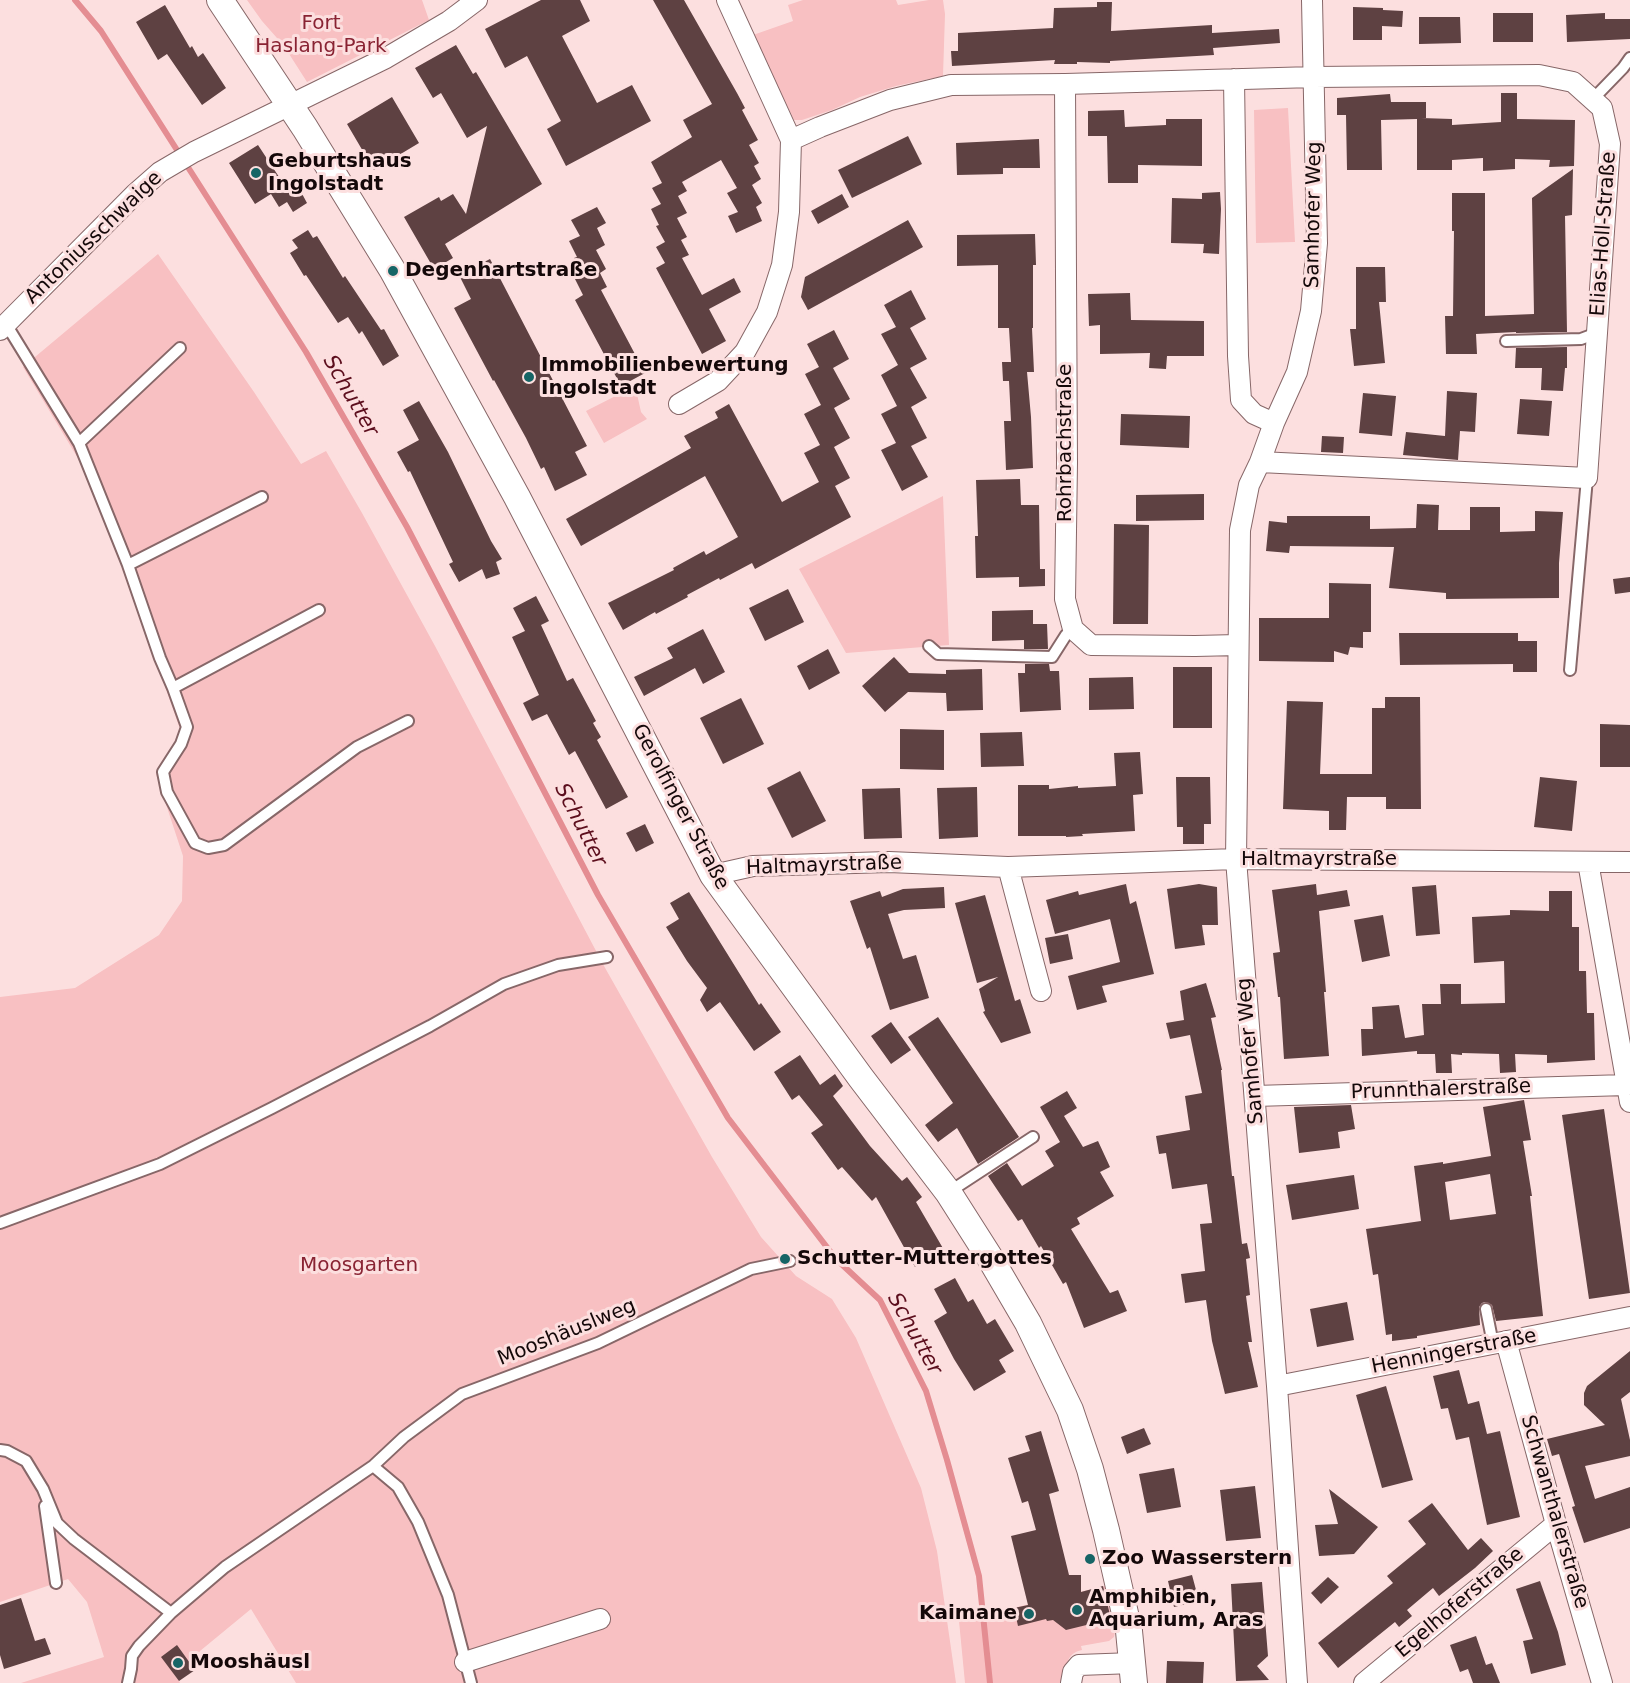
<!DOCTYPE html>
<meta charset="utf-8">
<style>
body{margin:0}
canvas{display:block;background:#fcdfdf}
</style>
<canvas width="1630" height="1683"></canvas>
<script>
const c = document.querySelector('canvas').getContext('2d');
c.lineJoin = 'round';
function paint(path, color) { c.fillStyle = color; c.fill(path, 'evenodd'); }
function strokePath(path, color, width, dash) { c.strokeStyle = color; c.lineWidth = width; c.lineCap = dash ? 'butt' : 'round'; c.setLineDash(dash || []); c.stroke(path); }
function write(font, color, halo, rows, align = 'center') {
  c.font = font + ' "DejaVu Sans",sans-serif'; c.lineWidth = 6; c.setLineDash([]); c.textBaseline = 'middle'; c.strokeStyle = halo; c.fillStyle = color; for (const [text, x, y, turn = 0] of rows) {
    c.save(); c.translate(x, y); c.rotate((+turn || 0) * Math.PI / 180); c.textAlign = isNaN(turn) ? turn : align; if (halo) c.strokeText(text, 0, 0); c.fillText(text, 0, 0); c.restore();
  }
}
paint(new Path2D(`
 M247 0H422L429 20 307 82 284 46 262 21Z
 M803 0H896L898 5 929 0H943L945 14 943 76 896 86 860 97 832 110 802 120H794L753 35 793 21 788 5Z
 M1288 108 1295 242 1256 243 1254 110Z
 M158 254 254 392 301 464 326 451 362 513 435 646 604 966 712 1157 761 1237 796 1276 832 1299 856 1338 921 1488 937 1551 956 1683H296L251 1609 200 1651 179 1681 180 1683H21L104 1657 87 1602 68 1579 0 1602V997L75 988 159 935 182 901 183 856 156 774 172 749 180 729 123 567 79 460 23 367Z
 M647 380 637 394 641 412 647 419 604 443 586 411Z
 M943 496 949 645 846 653 799 569Z
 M1105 1586 1115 1632 1114 1637 1109 1641 1081 1646 1082 1650C1065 1653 1066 1669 1063 1683H965L959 1621Z`), '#f8c0c2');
strokePath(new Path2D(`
 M75 0 101 31 306 352 407 527 598 895 728 1118 836 1259 880 1300 926 1391 947 1460 979 1576 990 1683`), '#e48d92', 6);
paint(new Path2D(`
 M541 0H580L590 21 562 36 597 103 632 85 651 121 566 166 547 129 561 121 527 56 505 68 485 29Z
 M653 0H684L737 93 745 108 742 110 758 140 749 145 759 163 754 166 761 179 752 185 762 203 756 207 762 221 736 233 728 216 738 212 727 193 737 188 721 160 682 182 687 191 678 196 687 213 677 218 687 237 681 240 689 255 682 258 702 295 734 278 741 292 709 309 726 341 702 354 656 268 665 263 656 247 665 242 656 226 659 225 651 209 661 204 652 188 662 183 651 162 692 137 683 120 712 104Z
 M1097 2H1112L1111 31 1212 25V33L1279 29 1280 43 1213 48 1214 55 1110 61V63L1077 62V64H1054L1055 60 952 66 951 51H958V33L1053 28 1054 8 1097 7Z
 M165 5 190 48 192 46 198 57 203 53 226 88 202 105 167 54 158 60 136 22Z
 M1353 7 1383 8V10L1403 11 1402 27 1382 26V40H1353Z
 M1493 13H1533V42H1493Z
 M1605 13V19H1630V39L1567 42 1566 15Z
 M1419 17H1460L1461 43 1419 44Z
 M456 45 473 74 476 72 542 184 445 244 453 258 434 269 404 217 439 197 441 201 453 194 466 214 487 126 467 138 441 93 433 98 415 68Z
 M1501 93H1517V119L1575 120 1574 166 1549 167 1550 160 1515 159V169L1483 171V158L1452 160V170H1417V119L1381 120 1382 170H1347L1346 115H1337V98L1390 94 1391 102H1426V118H1421L1452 119V125L1501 122Z
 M392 97 419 143 374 170 347 124Z
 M1124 110 1125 127 1166 125V119H1202V166L1138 165V183H1108L1107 136H1088V111Z
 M908 136 922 164 852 198 838 170Z
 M1039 139 1040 168H1003V174L957 175 956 143Z
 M258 145 283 183 293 177 307 203 293 212 287 202 279 207 271 194 255 204 229 163Z
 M1573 169 1572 215 1565 216 1567 332 1516 333V332L1476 334 1477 354H1446L1445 316H1453L1454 231H1452V193H1485V316L1534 314 1532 198Z
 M1220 192 1221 209 1219 254 1203 253 1204 244 1171 243 1172 198 1202 199V193Z
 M842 194 849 207 818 224 811 211Z
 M597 207 606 223 597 228 605 245 596 250 606 269 600 273 607 287 601 290 645 373 621 386 575 300 583 295 575 279 583 274 574 258 577 257 569 241 580 236 571 220Z
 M908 220 923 247 808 310 801 297 805 277Z
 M308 230 313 238 317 236 343 278 345 276 381 330 384 329 399 356 383 366 362 331 359 334 348 317 338 323 306 275 304 276 290 253 298 248 292 240Z
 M1035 234 1036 265H1033V328H1032L1034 372H1027L1031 417 1033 468 1006 470 1004 421H1011L1009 381H1003L1002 362H1011L1009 328H998V265L957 266V235Z
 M490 259 587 446 575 452 587 475 555 491 544 467 541 469 526 438 494 380 493 381 454 308 471 299 459 275Z
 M1356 267H1385L1386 302H1379L1385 363 1354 366 1350 329H1356Z
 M911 290 926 319 910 328 927 359 910 368 927 398 911 407 927 438 911 446 928 477 902 491 881 450 896 443 881 414 897 406 881 375 898 365 881 334 896 327 884 305Z
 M1130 293 1131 320 1204 321V356H1167L1166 369 1149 368 1150 353 1100 354V325L1089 326 1088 294Z
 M834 330 849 359 833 368 850 399 834 408 850 438 834 447 850 478 835 486 851 517 755 569 752 563 720 580 719 578 687 595 688 597 656 614 655 612 623 630 608 603 674 570 673 568 704 551 706 555 738 537 705 476 581 546 566 519 691 448 684 436 718 418 715 412 729 404 782 502 819 482 804 453 820 445 804 414 821 405 805 374 819 367 807 344Z
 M1567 347V368H1565L1563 391 1541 390 1542 368H1515L1516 348Z
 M1447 391 1477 393 1475 432 1460 431 1458 460 1403 455 1406 432 1445 436Z
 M1363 393 1396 396 1392 436 1359 433Z
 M1520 399 1552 401 1549 436 1517 434Z
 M419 401 448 452 491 541 502 559 496 562 500 574 486 579 482 569 459 582 449 564 453 562 410 471 408 472 397 452 419 440 403 410Z
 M1121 414 1190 416 1189 448 1120 445Z
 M1322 436 1344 437 1343 453 1321 452Z
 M1020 479 1021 505H1039L1040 569H1045V586L1019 587V577L976 578 975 536H978L976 480Z
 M1204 494V520L1136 521V495Z
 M1417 504 1439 505 1438 530H1470V507H1500V532L1535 531V511L1563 512 1559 563V598L1446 599V593L1389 588 1394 547 1290 546 1289 553 1266 551 1269 521 1287 523V516H1370V529L1416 528Z
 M1114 524 1149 525 1148 624H1113Z
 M1630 577V592L1615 594 1613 579Z
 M1329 583 1371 584V632H1363V648L1350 647 1348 655 1334 651V662L1259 661V618H1329Z
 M788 589 804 622 765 641 749 608Z
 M536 596 549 621 541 625 567 681 573 678 596 721 593 723 601 737 597 740 628 797 606 809 575 751 569 755 547 714 532 721 523 703 539 695 512 637 525 631 513 608Z
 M1033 610V624H1047L1048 649H1024V640L992 641V611Z
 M703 629 725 672 703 684 695 668 644 696 634 677 673 658 667 648Z
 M1399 633H1518V641H1537V672H1513V664L1400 665Z
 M828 649 840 673 809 690 797 666Z
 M894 657 909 673 946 674V670L982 669 983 710 947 711 946 693 908 692 885 712 862 686Z
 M1025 664H1049L1050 671H1059L1061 710 1020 712 1018 673H1025Z
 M1173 667H1212V728H1173Z
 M1133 677 1134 709 1089 710V678Z
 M1385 697H1420L1421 809H1386V797H1347L1346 830H1329V811L1283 809 1287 701 1323 702 1320 774H1372V708H1385Z
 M741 698 764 744 723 764 700 718Z
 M1600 724 1630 725V767H1600Z
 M900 729 944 730V770L900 769Z
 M1022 732 1024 766 981 767 980 733Z
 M1140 752 1143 794 1133 795 1135 831 1082 834 1083 836 1066 837V836H1018V785H1049V789L1078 786V788L1116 786 1114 753Z
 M800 771 826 821 792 838 767 788Z
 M1176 777H1210L1211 824H1204V844H1183V827H1177Z
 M1540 777 1577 781 1572 831 1534 827Z
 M977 787 978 837 939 839 937 788Z
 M900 788 902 838 864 839 862 789Z
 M645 824 654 843 636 852 626 833Z
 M1126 884 1130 904 1136 901 1154 974 1102 986 1107 1002 1077 1010 1068 976 1120 962 1110 919 1055 934 1046 900 1078 891 1079 895Z
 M1199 884 1217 887 1218 925H1202L1205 945 1175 949 1167 889Z
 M1316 884 1317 895 1347 890 1350 906 1319 911 1326 992H1324L1329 1056 1284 1059 1280 997H1278L1273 953 1280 952 1272 890Z
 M1436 885 1440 934 1416 936 1412 887Z
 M944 887 945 908 904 910 888 914 903 959 916 955 929 998 890 1010 870 947 867 949 850 901 880 891 882 897 903 889Z
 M1549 891H1572V927H1579V971H1586L1587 1013H1594L1595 1060 1547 1063V1055L1515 1054 1516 1072 1500 1073 1499 1054 1462 1053V1055L1451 1054 1452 1073H1436L1435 1054H1417V1051L1362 1056 1361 1029H1373L1372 1007 1399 1005 1405 1038 1424 1035 1422 1004H1441L1440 984H1461V1004L1505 1003 1504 961 1474 963 1472 917 1510 915V910L1549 911Z
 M689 892 759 1005 761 1003 781 1032 754 1051 720 1002 707 1012 700 1000 707 988 687 961 666 927 679 919 670 903Z
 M985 895 1015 1001 1020 999 1031 1033 1001 1043 983 1012 985 1011 979 989 998 977 977 983 955 903Z
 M1383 915 1390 956 1362 962 1354 920Z
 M1068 934 1073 959 1050 964 1045 938Z
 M1206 983 1216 1017 1211 1018 1222 1070H1221L1232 1176H1234L1242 1244 1247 1243 1250 1258 1246 1259 1250 1295 1246 1296 1252 1342H1248L1258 1387 1225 1394 1212 1341 1206 1300 1185 1303 1181 1274 1205 1271 1200 1224 1212 1223 1207 1184 1172 1189 1166 1153 1159 1154 1156 1136 1190 1130 1185 1096 1202 1093 1190 1035 1170 1039 1166 1023 1184 1020 1180 991Z
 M938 1017 1019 1137 978 1164 957 1128 938 1142 925 1125 953 1103 908 1037Z
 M891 1022 911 1050 891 1064 871 1036Z
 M800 1055 820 1085 835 1074 843 1086 833 1096 870 1146 902 1181 907 1177 922 1197 916 1202 944 1250 915 1267 876 1197 872 1201 842 1167 838 1170 811 1133 823 1125 799 1095 792 1100 774 1072Z
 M1067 1091 1077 1108 1064 1116 1083 1147 1098 1141 1110 1167 1100 1172 1114 1196 1077 1218 1080 1224 1071 1229 1110 1293 1118 1290 1127 1311 1084 1328 1066 1282 1063 1284 1041 1246 1039 1248 1022 1219 1018 1221 988 1176 1007 1163 1022 1186 1054 1166 1045 1151 1060 1142 1040 1107Z
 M1524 1100 1531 1140 1523 1141 1532 1196H1530L1543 1316 1496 1321 1492 1305 1485 1302 1482 1303 1479 1307 1480 1325 1417 1336V1338L1392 1341V1334L1386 1335 1378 1274 1373 1275 1366 1229 1421 1221 1414 1166 1443 1162V1164L1491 1156 1483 1107ZM1490 1174 1496 1214 1450 1220 1445 1182Z
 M1351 1105 1355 1129 1338 1132 1340 1148 1299 1153 1294 1107Z
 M1604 1109 1630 1293 1589 1299 1562 1115Z
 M1354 1175 1359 1209 1292 1220 1286 1185Z
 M955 1278 968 1302 973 1299 987 1324 995 1319 1014 1351 999 1360 1006 1372 974 1391 954 1359 934 1321 947 1313 934 1289Z
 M1347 1302 1354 1340 1317 1347 1310 1309Z
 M1630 1351V1392L1621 1399 1630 1440V1456L1585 1466 1595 1499 1630 1487V1528L1584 1543 1572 1507 1575 1506 1559 1454 1552 1456 1547 1439 1605 1425 1584 1405V1393L1587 1386Z
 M1459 1370 1468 1404 1479 1401 1487 1434 1500 1431 1520 1517 1487 1525 1469 1437 1456 1440 1448 1408 1441 1409 1433 1376Z
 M1386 1386 1413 1480 1382 1488 1356 1395Z
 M1144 1428 1151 1444 1127 1454 1121 1437Z
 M1041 1431 1059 1491 1049 1494 1069 1575H1081V1592L1103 1586 1111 1619 1066 1630 1053 1620 1047 1621 1046 1619 1018 1626 1014 1608 1028 1605 1011 1536 1036 1530 1028 1501 1022 1503 1008 1458 1030 1451 1025 1436Z
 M1174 1468 1181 1507 1147 1513 1139 1474Z
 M1255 1486 1261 1538 1226 1541 1220 1490Z
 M1329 1489 1378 1527 1354 1554 1319 1556 1315 1525 1338 1524Z
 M1432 1503 1468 1550 1481 1538 1493 1551 1475 1568 1439 1596 1433 1588 1407 1610 1412 1616 1399 1627 1395 1622 1338 1668 1318 1643 1393 1583 1387 1576 1426 1544 1408 1521Z
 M1192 1575 1199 1601 1174 1607 1168 1581Z
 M1328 1577 1339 1587 1321 1604 1311 1593Z
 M1540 1581 1558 1632 1566 1665 1531 1674 1523 1641 1533 1639 1516 1589Z
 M1262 1582 1268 1656 1257 1666 1269 1680 1236 1681 1231 1584Z
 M21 1598 35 1641 45 1638 51 1654 4 1669 0 1655V1605Z
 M1476 1636 1486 1665 1492 1663 1500 1683H1473L1468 1669 1460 1672 1450 1645Z
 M177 1645 195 1670 179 1681 161 1657Z
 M1167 1661 1204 1662 1203 1683H1166Z`), '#5e4142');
const service = new Path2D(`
 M1592 100 1623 68 1630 58
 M6 324 79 443 128 565 160 658 173 688 187 727 181 744 163 772 167 792 195 843 208 848 224 845 357 747 408 721
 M1506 341 1581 339 1597 333
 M79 443 180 348
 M128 565 262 497
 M929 646 938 654 1052 657 1066 635 1073 629
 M1570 670 1587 478
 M173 688 319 610
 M949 1192 1033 1137
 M0 1223 160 1164 272 1108 430 1026 504 984 558 965 607 957
 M1486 1309 1493 1344
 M0 1450 7 1451 26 1461 43 1489 57 1523 74 1539 171 1613 139 1646 132 1656 131 1669 128 1683
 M373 1466 398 1487 418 1522 448 1595 471 1683
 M45 1506 56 1583
 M171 1613 225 1567 373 1466 404 1437 462 1394 598 1343 751 1269 790 1261`);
const minor = new Path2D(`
 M1234 79 1238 356 1241 400 1254 414 1274 423
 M1065 84 1067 463 1065 599 1073 629 1091 645 1195 646 1238 645
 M791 140 820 127 890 100 951 85 1065 84 1314 77 1539 75 1573 82 1602 108 1610 144 1587 478 1260 462
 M0 330 135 194 160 172 194 152 386 58 449 21 477 0
 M679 404 718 381 745 352 767 312 782 265 789 212 791 140 727 0
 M1588 862 1630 1102
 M1008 867 1041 991
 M713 875 753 866 889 862 1008 867 1236 859 1630 862
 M1255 1096 1626 1085
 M1506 1341 1556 1524 1602 1683
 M1277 1386 1630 1317
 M465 1662 600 1619
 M1071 1683 1073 1672 1079 1665 1133 1663
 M1297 1683 1277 1386 1236 859 1240 530 1249 485 1260 462 1274 423 1297 372 1311 311 1317 243 1312 0
 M1364 1683 1556 1524`);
const tertiary = new Path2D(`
 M220 0 305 128 393 271 517 497 713 875 861 1078 948 1192 990 1258 1028 1323 1070 1410 1090 1469 1106 1530 1129 1631 1134 1683`);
strokePath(service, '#876768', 14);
strokePath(minor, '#876768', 22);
strokePath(tertiary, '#876768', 28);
strokePath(service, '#fff', 10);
strokePath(minor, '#fff', 20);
strokePath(tertiary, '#fff', 26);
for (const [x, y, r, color] of [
 [256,173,6,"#166566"],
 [393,271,6,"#166566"],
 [529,377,6,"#166566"],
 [785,1259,6,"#166566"],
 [1090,1559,6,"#166566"],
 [1077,1610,6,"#166566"],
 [1029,1614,6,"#166566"],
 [178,1663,6,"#166566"]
]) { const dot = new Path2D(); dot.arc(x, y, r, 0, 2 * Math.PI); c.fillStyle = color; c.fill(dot); strokePath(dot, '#fcdfdf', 2); }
write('20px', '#892333', '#fcdfdf', [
 ["Fort",321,24],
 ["Haslang-Park",321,47],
 ["Moosgarten",359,1266]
]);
write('bold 20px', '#140809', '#fcdfdf', [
 ["Geburtshaus",268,162],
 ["Ingolstadt",268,185],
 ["Degenhartstraße",405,271],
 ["Immobilienbewertung",541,366],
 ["Ingolstadt",541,389],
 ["Schutter-Muttergottes",797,1259],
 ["Zoo Wasserstern",1102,1559],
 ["Amphibien,",1089,1598],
 ["Aquarium, Aras",1089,1621],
 ["Kaimane",1017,1614,"right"],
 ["Mooshäusl",190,1663]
], 'left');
write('20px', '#140809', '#fcdfdf', [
 ["Samhofer Weg",1314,215,-89],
 ["Elias-Holl-Straße",1604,234,-86],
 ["Antoniusschwaige",94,238,-44],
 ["Rohrbachstraße",1066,443,-90],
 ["Gerolfinger Straße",680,807,62],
 ["Haltmayrstraße",1319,860],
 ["Haltmayrstraße",824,866,-2],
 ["Samhofer Weg",1251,1051,-95],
 ["Prunnthalerstraße",1441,1090,-2],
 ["Mooshäuslweg",567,1333,-22],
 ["Henningerstraße",1454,1352,-11],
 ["Schwanthalerstraße",1554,1512,74],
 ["Egelhoferstraße",1460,1603,-40]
]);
write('italic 21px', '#5c0e1d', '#fcdfdf', [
 ["Schutter",350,396,60],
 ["Schutter",580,825,63],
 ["Schutter",914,1334,61]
]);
</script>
